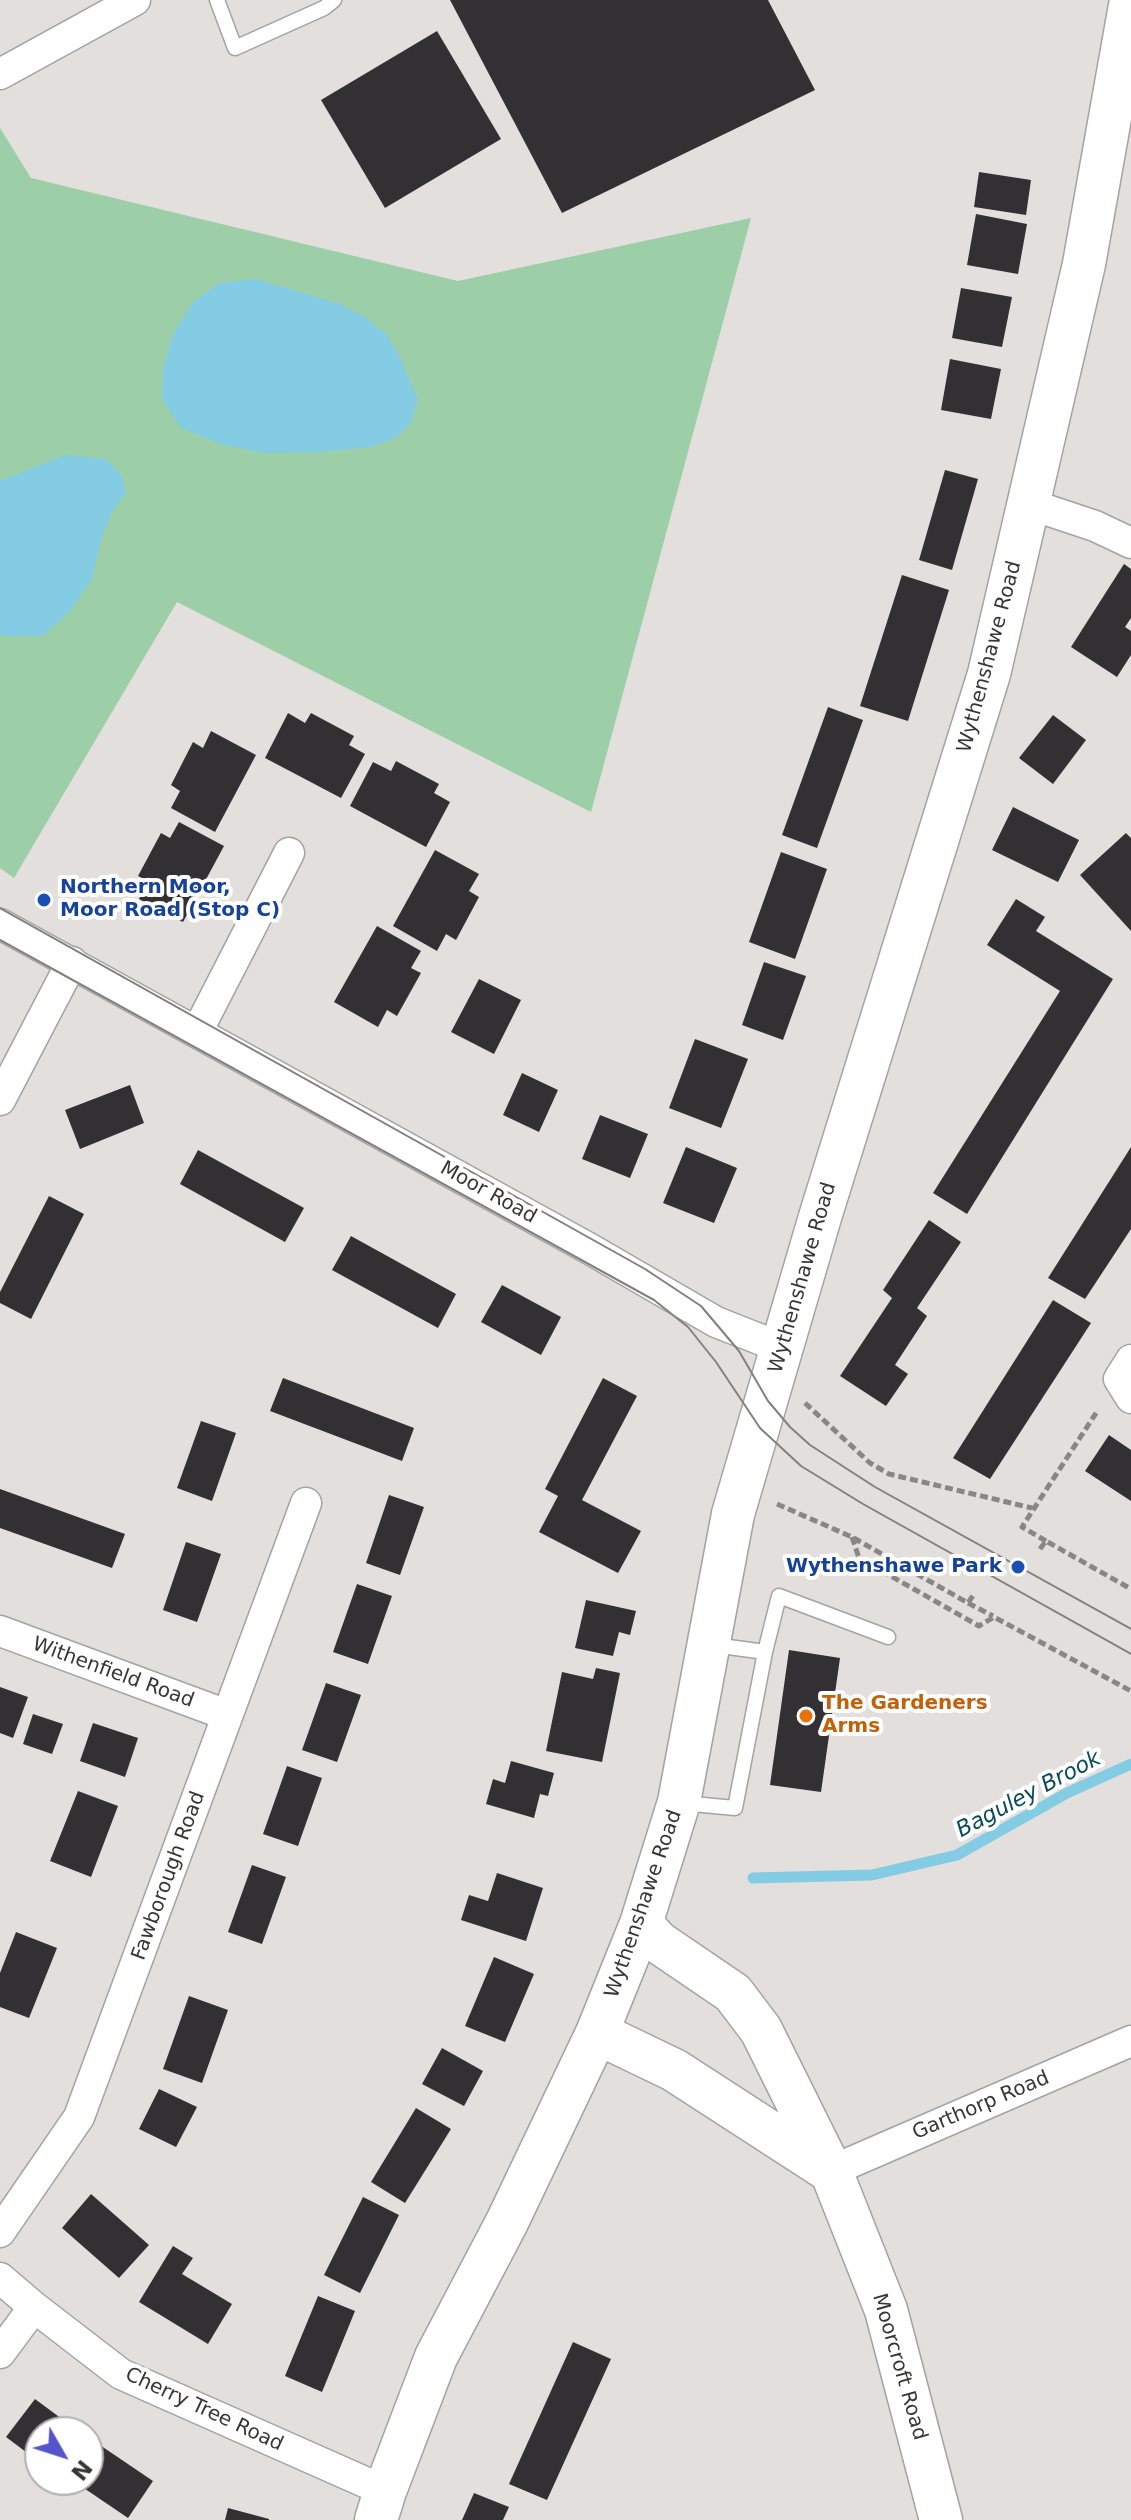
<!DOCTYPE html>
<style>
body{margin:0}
#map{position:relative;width:1131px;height:2520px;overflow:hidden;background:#e3dfdc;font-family:"DejaVu Sans",sans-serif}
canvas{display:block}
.north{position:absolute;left:24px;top:2416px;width:80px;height:80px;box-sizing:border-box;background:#fff;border:2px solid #afafae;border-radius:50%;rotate:129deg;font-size:22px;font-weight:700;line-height:32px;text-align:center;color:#373635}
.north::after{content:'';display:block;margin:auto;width:28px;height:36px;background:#5455cc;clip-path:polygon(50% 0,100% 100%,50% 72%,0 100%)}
</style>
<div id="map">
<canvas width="1131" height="2520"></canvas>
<div class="north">N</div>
</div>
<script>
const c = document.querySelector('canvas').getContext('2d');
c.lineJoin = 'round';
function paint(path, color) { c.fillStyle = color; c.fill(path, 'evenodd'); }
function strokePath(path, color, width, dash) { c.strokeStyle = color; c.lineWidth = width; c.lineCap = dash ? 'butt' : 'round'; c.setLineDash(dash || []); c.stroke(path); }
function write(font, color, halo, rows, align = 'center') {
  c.font = font + ' "DejaVu Sans",sans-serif'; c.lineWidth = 8; c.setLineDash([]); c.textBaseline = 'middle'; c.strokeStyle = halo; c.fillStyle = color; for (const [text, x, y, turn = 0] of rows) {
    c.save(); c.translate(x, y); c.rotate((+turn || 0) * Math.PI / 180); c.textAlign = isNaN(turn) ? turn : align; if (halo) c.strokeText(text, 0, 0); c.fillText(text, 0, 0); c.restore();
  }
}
paint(new Path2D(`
 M0 128 31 178 458 281 751 218 591 812 177 602 14 878 0 868Z`), '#9ccfa7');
paint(new Path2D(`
 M256 279 340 304 365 317 387 335 400 357 418 399 411 423 397 437 371 447 320 452 265 453 223 445 181 428 162 399 163 369 173 334 194 301 220 283Z
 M65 455 107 459 122 476 126 493 116 505 103 532 92 579 69 612 43 636H4L0 633V481Z`), '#83cce3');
strokePath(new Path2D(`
 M753 1878 872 1875 957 1855 1067 1793 1131 1764`), '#83cce3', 11);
paint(new Path2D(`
 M450 0H768L815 90 562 213Z
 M437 31 501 139 385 208 321 100Z
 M979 172 1031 180 1026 215 974 207Z
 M976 214 1027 224 1018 274 967 265Z
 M961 288 1012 297 1002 347 952 338Z
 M950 359 1001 369 991 419 941 410Z
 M945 470 978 479 952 570 919 560Z
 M1124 564 1131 569V618L1125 627 1131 631V655L1117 677 1071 647Z
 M902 575 949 590 908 721 860 706Z
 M828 707 863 720 817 848 782 835Z
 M288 713 305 723 311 713 354 736 349 745 365 754 341 798 265 758Z
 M1053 715 1086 740 1053 784 1019 758Z
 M211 731 256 755 215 832 171 808 180 791 171 785 193 742 203 748Z
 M396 761 439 784 434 793 450 802 426 847 350 806 373 762 391 771Z
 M1013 807 1079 840 1058 882 992 850Z
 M179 822 224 846 183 922 139 899 148 881 138 876 161 833 170 838Z
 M1126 833 1131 838V931L1080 875Z
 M435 850 479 874 469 891 479 897 456 940 446 934 437 951 393 926Z
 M781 852 827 869 795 959 749 942Z
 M1016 899 1045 917 1036 931 1113 979 967 1214 933 1193 1060 991 987 945Z
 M377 926 421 951 411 968 421 973 397 1016 387 1010 378 1027 334 1002Z
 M764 962 806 976 783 1040 742 1025Z
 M479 979 521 1000 494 1054 451 1032Z
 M695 1039 748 1059 721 1128 669 1108Z
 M522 1073 558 1090 539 1132 503 1115Z
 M130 1085 144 1123 80 1149 65 1110Z
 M600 1115 648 1134 630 1178 582 1159Z
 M686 1147 737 1168 714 1223 663 1203Z
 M1131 1147V1229L1085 1299 1048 1278Z
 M198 1150 304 1208 285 1242 180 1184Z
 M49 1196 84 1214 31 1319 0 1303V1292Z
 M929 1220 961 1242 917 1308 927 1316 895 1365 908 1374 886 1406 840 1376 892 1298 883 1290Z
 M351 1236 456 1294 438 1328 332 1270Z
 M502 1285 561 1317 541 1355 481 1322Z
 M1053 1300 1091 1323 990 1479 953 1458Z
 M283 1378 414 1428 402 1461 270 1411Z
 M603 1378 637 1396 582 1500 641 1531 618 1573 539 1532 558 1496 545 1489Z
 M201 1421 236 1433 212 1501 177 1488Z
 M1109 1435 1131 1450V1501L1085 1471Z
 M0 1489 125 1534 112 1568 0 1528Z
 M389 1495 424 1507 400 1575 366 1563Z
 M186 1542 221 1554 197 1622 163 1610Z
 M357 1584 392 1596 368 1664 333 1652Z
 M586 1600 636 1611 630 1635 619 1632 613 1656 575 1648Z
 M789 1650 840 1658 821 1792 770 1785Z
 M596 1668 620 1673 602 1762 546 1751 562 1672 593 1679Z
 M326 1683 361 1695 337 1762 302 1750Z
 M0 1687 28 1697 13 1738 0 1733Z
 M33 1714 63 1724 52 1754 23 1744Z
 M93 1723 138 1738 125 1777 80 1761Z
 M511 1761 554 1773 548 1796 540 1794 534 1818 486 1804 493 1779 505 1783Z
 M287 1766 322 1778 298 1846 263 1834Z
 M78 1791 118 1806 91 1877 50 1861Z
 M252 1865 286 1877 262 1944 228 1932Z
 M497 1873 543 1888 526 1941 461 1920 469 1895 488 1901Z
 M16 1932 57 1948 29 2018 0 2007V1973Z
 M494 1957 534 1974 505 2042 465 2026Z
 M189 1996 228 2010 202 2083 163 2069Z
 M442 2048 483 2071 464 2106 422 2084Z
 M159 2089 197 2107 176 2147 139 2129Z
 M416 2108 451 2129 405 2203 371 2182Z
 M91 2194 149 2245 119 2278 62 2228Z
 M363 2197 399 2215 360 2293 324 2275Z
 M173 2246 193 2258 182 2274 232 2304 208 2344 139 2302Z
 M318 2296 355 2311 322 2392 285 2376Z
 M573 2342 611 2359 547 2500 509 2484Z
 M35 2399 66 2422 59 2432H40V2458L38 2461 6 2437Z
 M88 2437 153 2481 128 2518 72 2480H88Z
 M474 2493 509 2507 503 2520H462Z
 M228 2508 269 2519V2520H225Z`), '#333033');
const lane = new Path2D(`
 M217 0 235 48 324 8 334 0
 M714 1645 765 1652 779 1596 888 1637
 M682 1803 735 1808 765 1652`);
const street = new Path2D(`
 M0 74 135 0
 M1029 504 1095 526 1131 543
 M0 924 590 1249 716 1322 782 1348
 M197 1032 289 853
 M0 1100 72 962
 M1131 1360 1119 1379 1131 1398
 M0 1631 227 1715
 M831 2171 1131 2041
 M0 2232 79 2117 306 1503
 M0 2278 34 2307 121 2374 385 2491
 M0 2353 34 2307`);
const secondary = new Path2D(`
 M641 1924 658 1942 733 1993 761 2030 831 2171 886 2310 941 2520
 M597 2033 674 2070 830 2171
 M376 2520 385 2491 436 2357 507 2222 597 2033 641 1924 679 1802 733 1514 820 1217 989 674 1084 264 1131 0`);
strokePath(lane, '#a5a29f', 17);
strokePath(street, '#a5a29f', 33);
strokePath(secondary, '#a5a29f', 45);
strokePath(new Path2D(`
 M805 1403 870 1463 889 1474 1032 1508
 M777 1504 852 1537 968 1603 974 1594
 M852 1537 859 1558 979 1626 994 1617 1131 1691
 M1046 1541 1022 1527 1098 1410
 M1040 1549 1046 1541 1131 1589
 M968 1603 993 1616`), '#898785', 5, [8, 4]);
strokePath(lane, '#fff', 14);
strokePath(street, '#fff', 30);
strokePath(secondary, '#fff', 42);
strokePath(new Path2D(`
 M0 908 645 1269 701 1306 739 1351 768 1401 790 1427 810 1445 875 1487 1131 1629
 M0 940 654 1300 688 1327 716 1362 760 1428 801 1466 863 1504 1131 1654`), '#83807f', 2);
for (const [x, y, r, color] of [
 [44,900,8,"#1a4fb4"],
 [1018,1567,8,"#1a4fb4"],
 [806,1716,8,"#e8710a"]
]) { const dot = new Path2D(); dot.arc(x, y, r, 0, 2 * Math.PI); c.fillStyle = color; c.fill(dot); strokePath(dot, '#fff', 3); }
write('20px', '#373635', '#fff', [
 ["Wythenshawe Road",990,657,-75],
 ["Moor Road",488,1193,29],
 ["Wythenshawe Road",803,1278,-74],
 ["Withenfield Road",113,1673,20],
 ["Fawborough Road",169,1876,-70],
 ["Wythenshawe Road",644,1904,-71],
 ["Garthorp Road",981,2106,-23],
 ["Moorcroft Road",899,2367,74],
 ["Cherry Tree Road",204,2410,25]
]);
write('bold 20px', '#164399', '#fff', [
 ["Northern Moor,",60,888],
 ["Moor Road (Stop C)",60,911],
 ["Wythenshawe Park",1002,1567,"right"]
], 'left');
write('bold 20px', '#c56008', '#fff', [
 ["The Gardeners",822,1704],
 ["Arms",822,1727]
], 'left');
write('italic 22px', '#084b5b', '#fff', [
 ["Baguley Brook",1029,1795,-28]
]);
</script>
